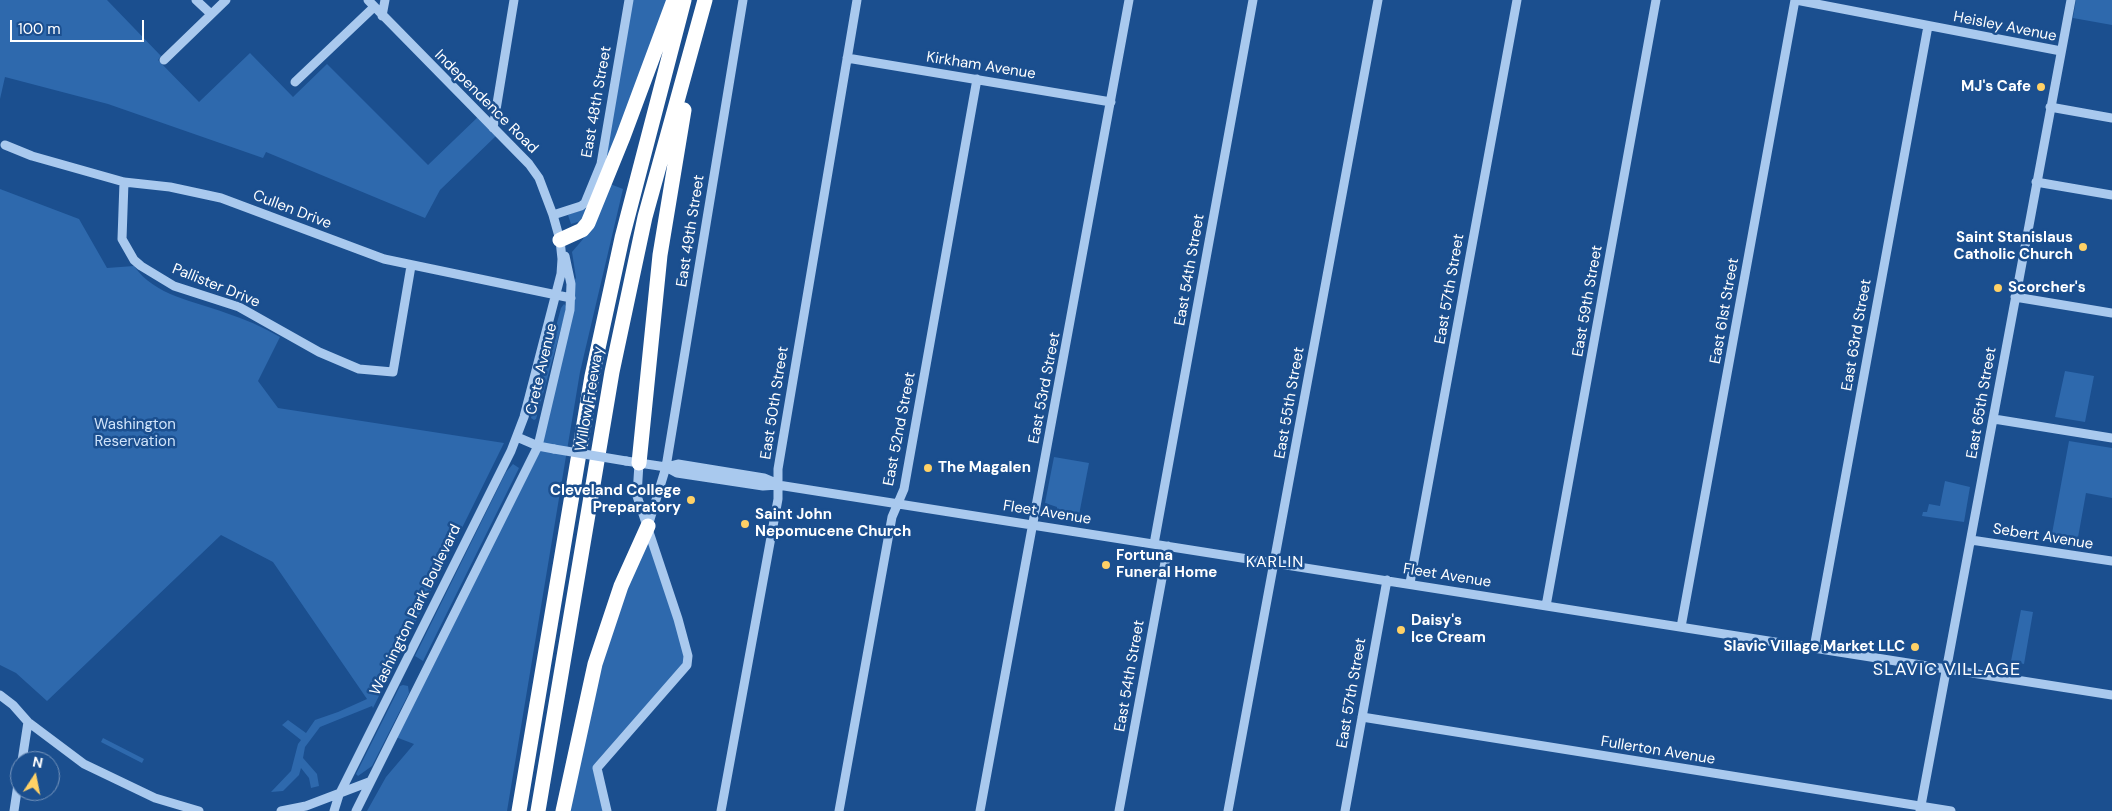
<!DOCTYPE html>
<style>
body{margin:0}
#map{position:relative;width:2112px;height:811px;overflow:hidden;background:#1b4f8f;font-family:"DM Sans",sans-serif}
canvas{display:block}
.north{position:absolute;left:10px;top:751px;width:50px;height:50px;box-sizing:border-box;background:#1b4f8f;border:1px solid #7695bc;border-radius:50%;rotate:11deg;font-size:14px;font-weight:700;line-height:20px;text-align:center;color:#fff}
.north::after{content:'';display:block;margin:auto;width:18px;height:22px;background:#ffd166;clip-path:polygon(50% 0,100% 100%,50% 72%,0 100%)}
.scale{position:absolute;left:10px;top:20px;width:134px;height:22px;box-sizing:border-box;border:2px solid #fff;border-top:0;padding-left:6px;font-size:15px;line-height:18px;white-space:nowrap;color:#fff;-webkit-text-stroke:4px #1b4f8f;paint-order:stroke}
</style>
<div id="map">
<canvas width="2112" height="811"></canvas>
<div class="north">N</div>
<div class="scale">100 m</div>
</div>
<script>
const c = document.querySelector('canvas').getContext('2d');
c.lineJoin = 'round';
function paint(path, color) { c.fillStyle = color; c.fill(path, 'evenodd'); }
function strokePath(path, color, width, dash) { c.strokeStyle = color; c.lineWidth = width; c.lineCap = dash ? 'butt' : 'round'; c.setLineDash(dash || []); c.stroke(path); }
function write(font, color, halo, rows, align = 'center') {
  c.font = font + ' "DM Sans",sans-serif'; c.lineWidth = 5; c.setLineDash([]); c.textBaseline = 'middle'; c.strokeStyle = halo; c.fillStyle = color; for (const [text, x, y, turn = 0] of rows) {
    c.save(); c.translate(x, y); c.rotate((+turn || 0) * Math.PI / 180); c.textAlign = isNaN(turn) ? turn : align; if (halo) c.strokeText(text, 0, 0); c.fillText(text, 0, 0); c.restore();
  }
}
paint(new Path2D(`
 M0 0H107L161 56 158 60 199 102 250 53 293 97 327 64 428 165 480 115 498 134 440 190 425 218 266 152 263 158 108 104 5 77 0 99Z
 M629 0H674L611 168 601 164Z
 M2076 0H2112V25L2073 18Z
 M610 184 623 189 580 372 507 811H367L386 777 414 744 393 736 538 446 571 284 576 278 572 252C594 228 598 214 610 184Z
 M0 189 79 219 107 268 134 266C155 296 194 301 226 313 245 319 263 327 280 337L258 381 278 408 504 443 373 708 372 706 320 727 305 747 303 758 317 774 319 786 311 788 309 778 301 768 299 775 283 791 271 792 291 771 298 744 301 740 282 725 288 720 306 733 315 720 338 712 367 699 273 562 221 535 47 701 16 673 0 665Z
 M587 208 581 221 571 224 568 215Z
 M564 304 567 307 536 419 534 420 531 418 561 308Z
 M2065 371 2094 376 2085 422 2055 417Z
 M2069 441 2112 448V498L2086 493 2077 543 2051 539Z
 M1054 457 1089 463 1079 515 1057 511V507L1045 503Z
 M513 464 519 468 423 661 415 656 506 472Z
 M1945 481 1970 487 1964 522 1922 516 1923 512H1927L1929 504 1940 506Z
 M648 526 687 665 601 763 607 811H563L595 664Z
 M2021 610 2033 612 2024 664 2011 661Z
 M403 685 408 686 409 693 372 766 358 776 356 774 400 686Z
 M103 738 144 759 142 763 101 742Z`), '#2e69ad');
strokePath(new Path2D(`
 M196 0 211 14
 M1796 0 2061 51
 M382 16 385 0
 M847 58 1111 102
 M164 60 226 0
 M295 82 374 7
 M2050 107 2112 118
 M493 128 514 0
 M5 145 32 156 124 182 170 187 221 198 384 259 571 298
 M124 182 122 239 134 260 141 266 174 286 239 307 319 352 359 369 393 372 411 266
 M2036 182 2112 195
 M553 215 581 206 585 203 601 164 629 0
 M2015 297 2112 313
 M1994 419 2112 438
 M517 437 538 446 554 449
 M626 461 666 467 677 473 763 486 778 485 2112 695
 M666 467 678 464 764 478 778 484
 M648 526 666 467 743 0
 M1971 540 2112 561
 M1154 544 1253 0
 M1410 583 1517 0
 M1546 606 1656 0
 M1681 627 1795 0
 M1814 648 1928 26
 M0 695 13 705 28 722 84 764 155 798 199 811
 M1362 717 1951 811
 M22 761 28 722
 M14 811 20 771
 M281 811 306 806 369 782
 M334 811 339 795 511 451 524 417 561 274 562 259 560 240 553 215 539 178 529 164 368 0
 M356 811 538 446 570 310 571 284 565 256
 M607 811 597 768 687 665 688 656 678 619 637 496 639 463
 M721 811 778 499V469L857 0
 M839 811 892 517 904 489 977 79
 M980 811 1129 0
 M1119 811 1168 546
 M1228 811 1378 0
 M1345 811 1387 580
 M1920 811 2071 0`), '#a9c9ee', 9);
strokePath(new Path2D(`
 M560 240 582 230 588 223 623 137 674 0
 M639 463 660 255 684 110
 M519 811 592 376 622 238 684 0
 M538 811 612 372 645 217 705 0
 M563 811 595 664 621 586 648 526`), '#fff', 15);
strokePath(new Path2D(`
 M554 449 626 461`), '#a9c9ee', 9);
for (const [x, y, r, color] of [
 [2041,87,5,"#ffd166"],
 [2083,247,5,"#ffd166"],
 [1998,288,5,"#ffd166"],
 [928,468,5,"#ffd166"],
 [691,500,5,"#ffd166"],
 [745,524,5,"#ffd166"],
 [1106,565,5,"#ffd166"],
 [1401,630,5,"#ffd166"],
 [1915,647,5,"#ffd166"]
]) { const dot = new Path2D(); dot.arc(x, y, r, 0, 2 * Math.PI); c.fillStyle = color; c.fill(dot); strokePath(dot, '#1b4f8f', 2); }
write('15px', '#fff', '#1b4f8f', [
 ["Heisley Avenue",2005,27,11],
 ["Kirkham Avenue",981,66,9],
 ["Independence Road",486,102,45],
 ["East 48th Street",597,102,-80],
 ["Cullen Drive",292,210,21],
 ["East 49th Street",691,231,-81],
 ["East 54th Street",1190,270,-80],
 ["Pallister Drive",216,286,22],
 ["East 57th Street",1450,289,-80],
 ["East 59th Street",1588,301,-80],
 ["East 61st Street",1725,311,-80],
 ["East 63rd Street",1857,335,-80],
 ["Crete Avenue",542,369,-77],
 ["East 53rd Street",1045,388,-79],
 ["Willow Freeway",590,399,-80],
 ["East 50th Street",775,403,-81],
 ["East 55th Street",1290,403,-80],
 ["East 65th Street",1982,403,-80],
 ["East 52nd Street",900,429,-79],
 ["Fleet Avenue",1047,513,9],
 ["Sebert Avenue",2043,537,9],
 ["Fleet Avenue",1447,576,9],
 ["Washington Park Boulevard",416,610,-64],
 ["East 54th Street",1130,676,-80],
 ["East 57th Street",1352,693,-80],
 ["Fullerton Avenue",1658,751,9]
]);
write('bold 15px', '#fff', '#1b4f8f', [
 ["MJ's Cafe",2031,87,"right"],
 ["Saint Stanislaus",2073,238,"right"],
 ["Catholic Church",2073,255,"right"],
 ["Scorcher's",2008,288],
 ["The Magalen",938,468],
 ["Cleveland College",681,491,"right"],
 ["Preparatory",681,508,"right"],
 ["Saint John",755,515],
 ["Nepomucene Church",755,532],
 ["Fortuna",1116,556],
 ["Funeral Home",1116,573],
 ["Daisy's",1411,621],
 ["Ice Cream",1411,638],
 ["Slavic Village Market LLC",1905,647,"right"]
], 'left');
write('15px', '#cfe3fa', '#1b4f8f', [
 ["Washington",135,425],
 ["Reservation",135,442]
]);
c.letterSpacing = '1px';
write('16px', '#fff', '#1b4f8f', [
 ["KARLIN",1275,563]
]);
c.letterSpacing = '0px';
c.letterSpacing = '1px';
write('18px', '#fff', '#1b4f8f', [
 ["SLAVIC VILLAGE",1947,670]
]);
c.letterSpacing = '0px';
</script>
